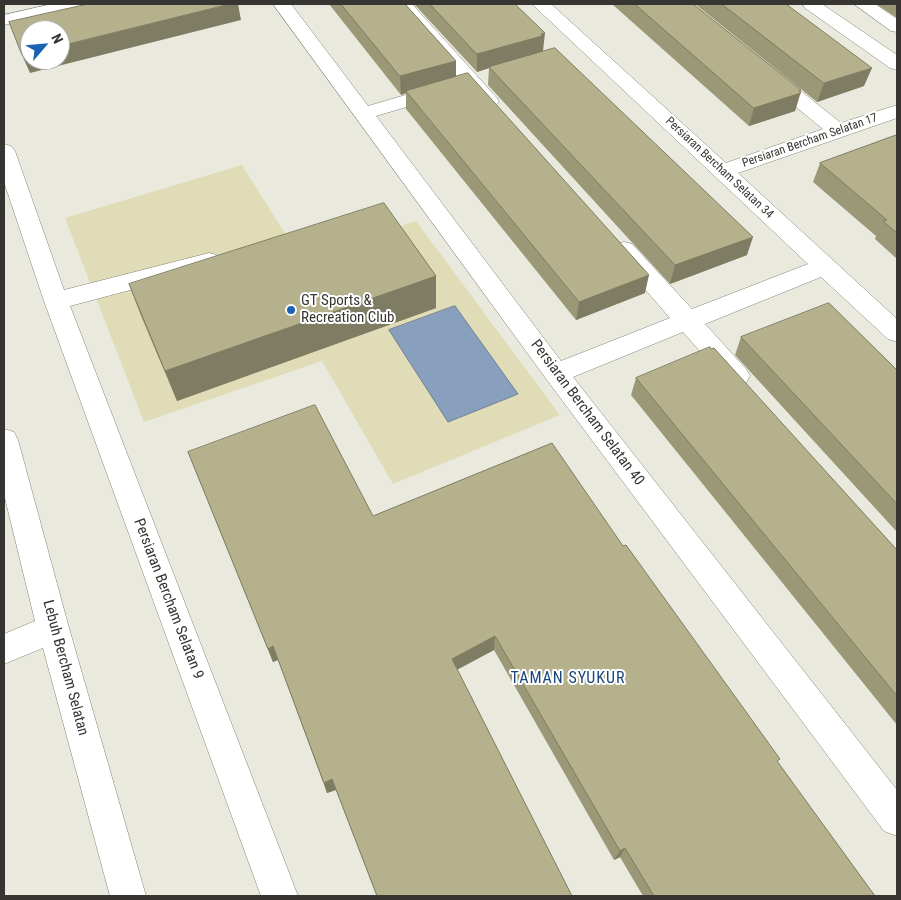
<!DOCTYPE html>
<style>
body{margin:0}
#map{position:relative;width:901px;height:900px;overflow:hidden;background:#eae9dd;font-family:"Roboto Condensed",sans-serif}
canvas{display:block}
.frame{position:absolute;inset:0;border:5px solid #363531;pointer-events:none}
.north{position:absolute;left:20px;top:20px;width:50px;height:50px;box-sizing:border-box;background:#fff;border:1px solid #afaead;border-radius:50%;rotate:63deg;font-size:14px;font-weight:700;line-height:20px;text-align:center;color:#363531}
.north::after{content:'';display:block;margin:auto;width:18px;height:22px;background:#1a63b3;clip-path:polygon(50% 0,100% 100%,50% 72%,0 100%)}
</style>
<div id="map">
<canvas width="901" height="900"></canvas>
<div class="frame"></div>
<div class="north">N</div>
</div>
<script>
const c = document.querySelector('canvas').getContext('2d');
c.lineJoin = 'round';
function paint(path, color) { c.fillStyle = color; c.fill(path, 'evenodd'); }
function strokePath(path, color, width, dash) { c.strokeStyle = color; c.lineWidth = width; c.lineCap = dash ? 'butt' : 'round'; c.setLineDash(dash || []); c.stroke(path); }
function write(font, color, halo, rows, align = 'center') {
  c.font = font + ' "Roboto Condensed",sans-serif'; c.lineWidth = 4; c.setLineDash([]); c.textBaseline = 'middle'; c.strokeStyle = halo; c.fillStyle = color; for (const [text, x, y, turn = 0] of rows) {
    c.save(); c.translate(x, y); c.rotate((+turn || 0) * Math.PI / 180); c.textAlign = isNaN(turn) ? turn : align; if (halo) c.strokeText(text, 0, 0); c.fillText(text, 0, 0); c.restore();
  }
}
paint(new Path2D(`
 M242 165 301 259 416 221 560 415 393 484 322 361 144 422 65 218Z`), '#e0dcb7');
const water = new Path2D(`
 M455 306 518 394 448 422 389 330Z`);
paint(water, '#88a0be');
strokePath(water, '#6f8094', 1);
const minor = new Path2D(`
 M52 4H84L81 8 4 25V15Z
 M273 4H291L368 106 443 84 450 86 453 90 450 94 376 116 561 361 670 318 616 256 612 250 616 244 624 242 632 244 692 309 808 264 532 4H551L726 163 823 129 763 80 760 76 763 72 770 70 777 72 841 123 897 105V118L738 173 897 319V342L888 339 821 277 705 324 746 369 750 376 746 383 737 386 728 383 683 332 573 377 897 790V836L884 831 547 380Z
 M393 4H412L496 97 499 101 496 105 489 107 482 105Z
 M802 4H822L897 55V70L890 68 805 8Z
 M854 4H875L897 19V32L891 31Z
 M4 144 11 146 15 151 64 290 209 253 217 255 221 261 217 267 70 306 298 896H261L44 301 4 182Z
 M4 429 14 432 18 440 69 628 146 896H110L43 648 4 664V634L35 621 4 494Z`);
strokePath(minor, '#848378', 1);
paint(minor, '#fff');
paint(new Path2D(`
 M329 4H405L456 76 645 293 576 320 406 109V93L401 95Z
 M414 4H515L543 51 747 255 670 284 488 85 489 68 477 72Z
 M612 4H693L801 92 795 111 749 126Z
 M695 4H786L864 86 817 102Z
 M876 4H897V18Z
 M897 135V259L875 239 876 236 813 182 820 163Z
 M436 276V308L177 401 141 316 129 284Z
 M741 337 897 370V532L735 355Z
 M711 349 897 550V725L631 395 636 378Z
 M188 452 373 516 623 546 777 762 875 896H643L620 857 614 860 494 650 457 670 572 896H377L336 790 327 793 278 660 273 662Z`), '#9b9878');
paint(new Path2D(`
 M230 4H238L241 20 30 73 22 55 30 53V60H60V46Z
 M545 33 543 51 489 67V68L477 72V54Z
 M456 61V79L406 91V93L401 95 400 76Z
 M872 68 864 86 817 102 824 83Z
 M801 90 795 111 749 126 754 108Z
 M753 237 747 255 670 284 675 265Z
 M649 275 645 293 576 320 579 302Z
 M436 276V308L177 401 165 371Z
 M495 636 494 650 452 672V659Z
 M273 646 278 660 273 662 268 649Z
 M332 779 336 790 327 793 324 783Z
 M625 848 620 857 614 860 620 851Z`), '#7e7c62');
const building = new Path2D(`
 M88 4H230L60 46V30H30V53L22 55 9 22Z
 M341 4H405L456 61 400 76Z
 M430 4H515L545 33 541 34 542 36 477 54Z
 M635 4H693L801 90 799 91 801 93 754 108Z
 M722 4H786L872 68 824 83Z
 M555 48 753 237 675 265 489 67Z
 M468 73 649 275 579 302 406 91Z
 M897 135V233L883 221 887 220 820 163Z
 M384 203 436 276 165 371 129 284Z
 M829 303 897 370V504L741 337Z
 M710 347 711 349 714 348 897 550V696L636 378Z
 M315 405 373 516 552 443 623 546 626 545 780 759 777 761 875 896H654L625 848 620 851 495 636 452 659 572 896H377L332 779 324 783 273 646 268 649 188 452Z`);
paint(building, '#b4b18c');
strokePath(building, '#7e7c62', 1);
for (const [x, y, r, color] of [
 [291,310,5,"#1a63b3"]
]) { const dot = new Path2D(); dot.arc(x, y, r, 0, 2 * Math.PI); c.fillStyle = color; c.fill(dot); strokePath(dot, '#fff', 2); }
write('12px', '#363531', '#fff', [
 ["Persiaran Bercham Selatan 17",810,141,-19],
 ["Persiaran Bercham Selatan 34",719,168,43]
]);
write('15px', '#363531', '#fff', [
 ["GT Sports &",301,301],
 ["Recreation Club",301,318]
], 'left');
write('15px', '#363531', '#fff', [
 ["Persiaran Bercham Selatan 40",587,413,53],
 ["Persiaran Bercham Selatan 9",168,599,69],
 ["Lebuh Bercham Selatan",65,668,75]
]);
c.letterSpacing = '1px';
write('16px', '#194579', '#fff', [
 ["TAMAN SYUKUR",568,679]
]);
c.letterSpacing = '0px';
</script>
